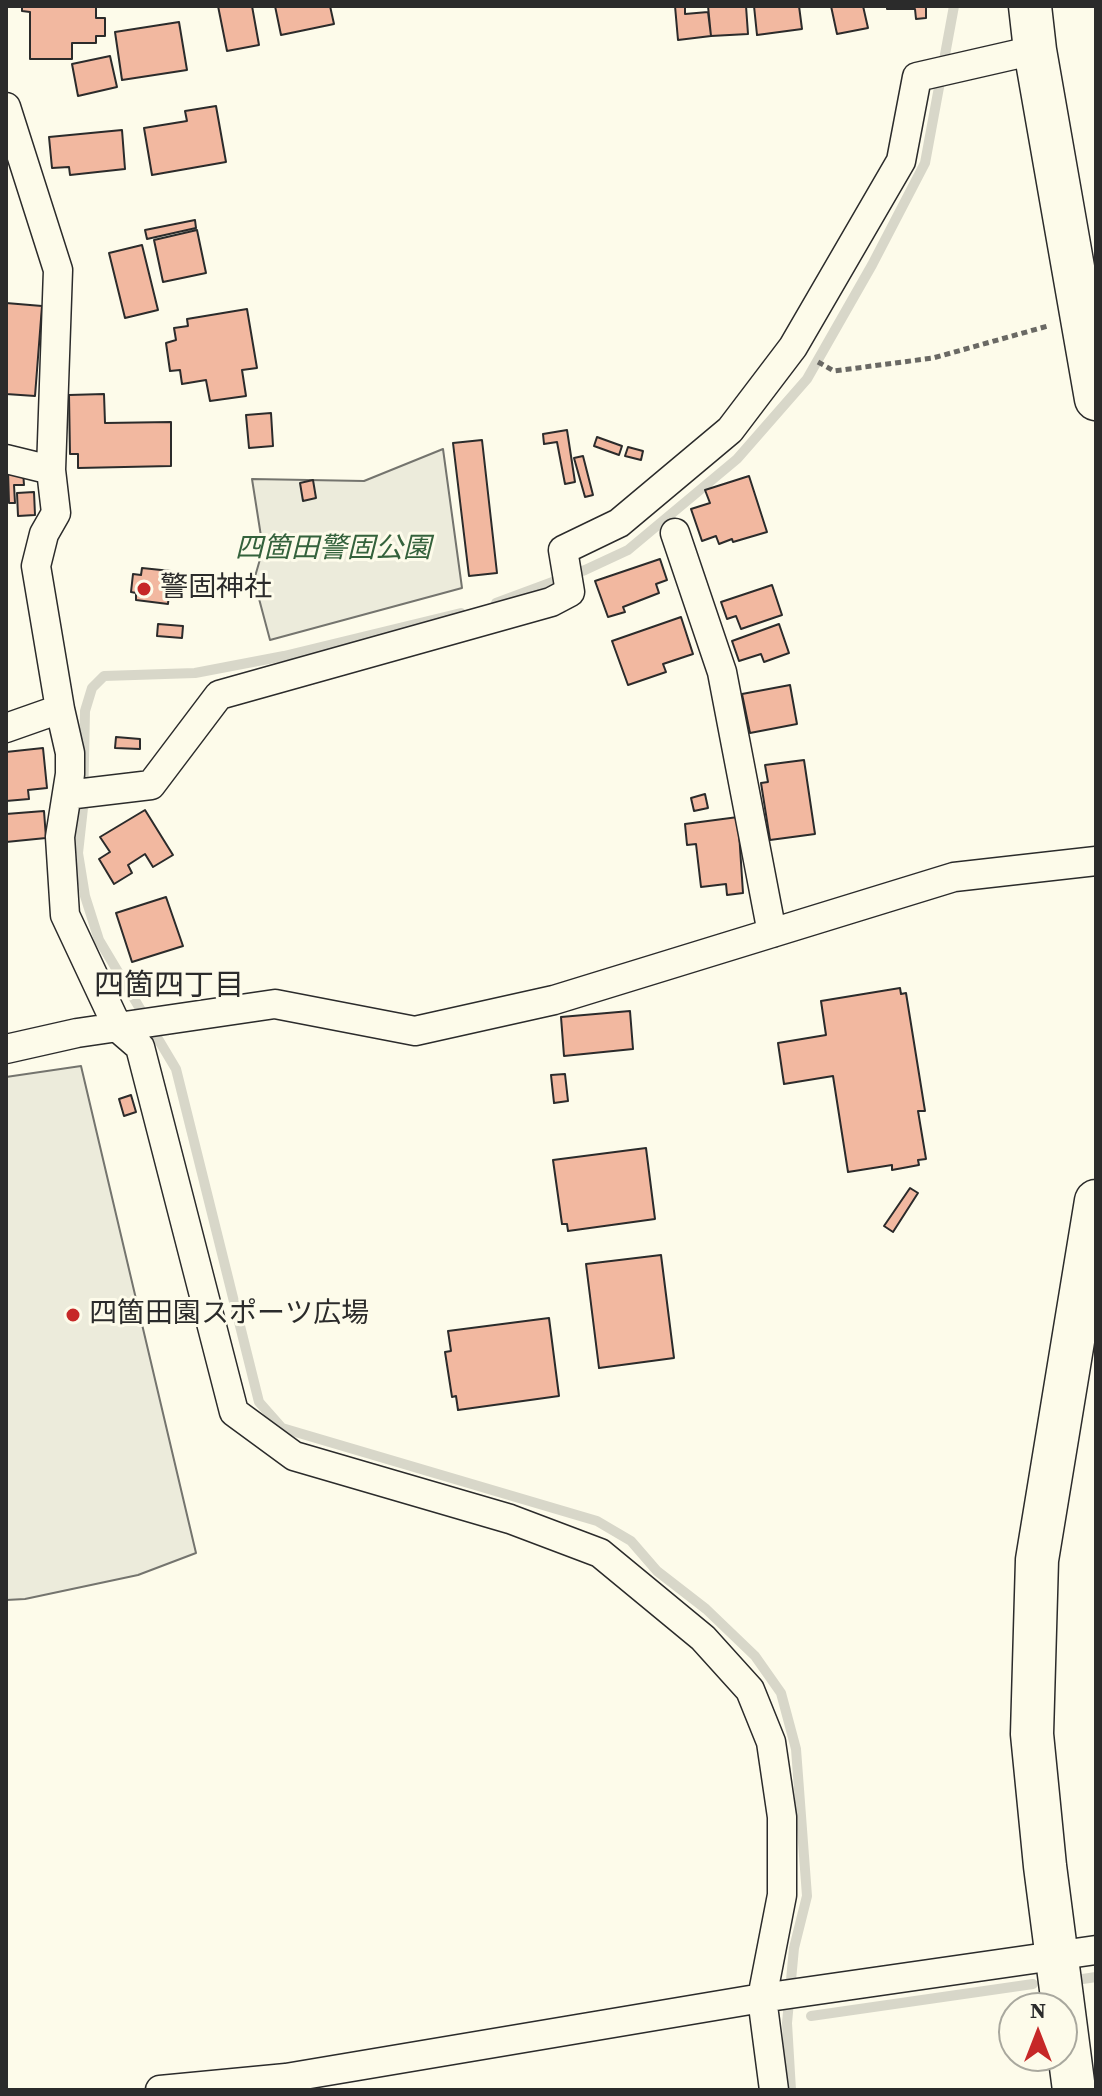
<!DOCTYPE html>
<meta charset="utf-8">
<style>
body{margin:0}
#map{position:relative;width:1102px;height:2096px;overflow:hidden;background:#fdfbea;font-family:"Source Serif 4",serif}
canvas{display:block}
.frame{position:absolute;inset:0;border:8px solid #2b2b2b;pointer-events:none}
.north{position:absolute;left:998px;top:1992px;width:80px;height:80px;box-sizing:border-box;background:#fdfbea;border:2px solid #a9a89e;border-radius:50%;rotate:0deg;font-size:22px;font-weight:700;line-height:32px;text-align:center;color:#2b2b2b}
.north::after{content:'';display:block;margin:auto;width:28px;height:36px;background:#c62828;clip-path:polygon(50% 0,100% 100%,50% 72%,0 100%)}
</style>
<div id="map">
<canvas width="1102" height="2096"></canvas>
<div class="frame"></div>
<div class="north">N</div>
</div>
<script>
const c = document.querySelector('canvas').getContext('2d');
c.lineJoin = 'round';
function paint(path, color) { c.fillStyle = color; c.fill(path, 'evenodd'); }
function strokePath(path, color, width, dash) { c.strokeStyle = color; c.lineWidth = width; c.lineCap = dash ? 'butt' : 'round'; c.setLineDash(dash || []); c.stroke(path); }
function write(font, color, halo, rows, align = 'center') {
  c.font = font + ' "Source Serif 4","Noto Sans JP",serif'; c.lineWidth = 6; c.setLineDash([]); c.textBaseline = 'middle'; c.strokeStyle = halo; c.fillStyle = color; for (const [text, x, y, turn = 0] of rows) {
    c.save(); c.translate(x, y); c.rotate((+turn || 0) * Math.PI / 180); c.textAlign = isNaN(turn) ? turn : align; if (halo) c.strokeText(text, 0, 0); c.fillText(text, 0, 0); c.restore();
  }
}
const green = new Path2D(`
 M443 449 462 588 270 640 254 580 263 549 252 479 364 481Z
 M81 1066 196 1553 138 1575 25 1599 6 1600V1077Z`);
paint(green, '#ecebdb');
strokePath(green, '#74746e', 2);
strokePath(new Path2D(`
 M496 603 585 570 628 550 737 459 807 379 872 265 925 163 954 6
 M461 613 284 656 195 673 104 676 92 688 85 711 83 808 78 853 85 896 99 940 176 1069 259 1402 282 1428 597 1521 631 1541 657 1571 706 1609 755 1656 781 1693 796 1749 807 1896 794 1948 787 2023 791 2090
 M1076 1980 1096 1977
 M811 2016 1033 1984`), '#d8d7c9', 10);
const building = new Path2D(`
 M22 6H96V18H105V36H96V43H72V59H30V12L22 11Z
 M218 6H252L259 45 227 51Z
 M275 6H330L334 24 281 35Z
 M675 6H685V14L708 12 711 36 678 40Z
 M708 6H746L748 34 711 36Z
 M754 6H799L802 29 757 35Z
 M831 6H863L868 28 837 34Z
 M887 6H926V18L916 19 915 9H887Z
 M179 22 187 70 122 80 115 32Z
 M110 56 117 87 78 96 72 64Z
 M216 106 226 162 152 175 144 128 187 121 185 111Z
 M122 130 125 169 70 175 69 167 52 168 49 137Z
 M195 220 196 228 147 239 145 230Z
 M197 230 206 273 163 282 154 240Z
 M142 245 158 310 125 318 109 253Z
 M6 303 42 306 35 396 6 394Z
 M247 309 257 368 242 370 246 396 210 401 206 380 182 384 180 370 170 371 166 343 176 340 174 328 188 326 187 319Z
 M104 394 105 423 171 422V466L78 468V454H70L69 395Z
 M271 413 273 446 249 448 246 415Z
 M567 430 575 482 565 484 557 442 544 444 543 434Z
 M597 437 622 446 619 455 594 446Z
 M482 440 497 573 469 576 453 443Z
 M628 447 643 451 641 460 625 456Z
 M583 456 593 495 585 497 574 458Z
 M8 471H23L24 485H14L15 503H9Z
 M749 476 767 532 733 542 732 539 719 544 716 536 702 541 691 509 710 503 705 490Z
 M313 480 316 498 303 501 300 483Z
 M34 492 35 515 18 516 17 493Z
 M660 559 667 580 656 584 659 593 623 607 625 612 608 617 595 581Z
 M142 568 171 571 168 604 136 600V593L131 592 133 574 141 575Z
 M772 585 782 615 741 629 736 616 727 619 721 602Z
 M681 617 693 654 663 664 666 672 628 685 612 641Z
 M158 624 183 626 182 638 157 636Z
 M779 624 789 653 764 662 761 654 739 661 732 641Z
 M790 685 797 724 750 733 742 694Z
 M116 737 140 739V749L115 748Z
 M43 748 47 788 28 790 29 799 6 801V752Z
 M804 760 815 834 770 840 761 783 768 782 765 765Z
 M705 794 708 808 694 811 691 798Z
 M145 810 173 855 153 867 145 854 128 865 132 873 114 884 99 859 110 852 100 837Z
 M44 811 46 838 6 842V814Z
 M738 817 743 893 727 895 726 884 701 887 696 844 687 845 685 824Z
 M166 897 183 946 132 962 116 913Z
 M900 988 901 994 906 993 925 1111H918L926 1159 918 1160 919 1165 892 1170V1165L848 1172 833 1076 784 1084 778 1043 826 1035 821 1001Z
 M630 1011 633 1049 564 1056 561 1017Z
 M565 1074 568 1101 554 1103 551 1075Z
 M131 1095 136 1112 124 1116 119 1099Z
 M646 1148 655 1219 568 1231 567 1224H562L553 1160Z
 M910 1188 918 1193 893 1232 884 1226Z
 M661 1255 674 1358 599 1368 586 1264Z
 M549 1318 559 1396 458 1410 456 1396 452 1397 445 1352 451 1351 448 1331Z`);
paint(building, '#f2b8a0');
strokePath(building, '#2b2b2b', 2);
const street = new Path2D(`
 M6 107 58 270 51 470 56 513 44 534 36 566 60 709 70 753V774L60 837 65 915 118 1028 140 1047 234 1412 294 1456 510 1519 600 1553 703 1638 750 1690 771 1742 782 1817V1895L762 1998 774 2090
 M6 459 51 470
 M675 533 722 672 772 933
 M6 728 60 709
 M67 795 151 785 219 695 551 602 570 592 563 550 619 523 730 430 793 347 901 161 917 77 1035 50
 M6 1049 77 1033 275 1004 415 1031 554 1000 954 877 1096 861
 M160 2090 286 2078 762 1998 1096 1950`);
const secondary = new Path2D(`
 M1030 6 1035 50 1096 399
 M1074 2090 1045 1866 1032 1734 1037 1560 1096 1201`);
strokePath(street, '#2b2b2b', 31);
strokePath(secondary, '#2b2b2b', 45);
strokePath(new Path2D(`
 M818 362 834 371 933 358 1048 326`), '#6a6964', 5, [6, 4]);
strokePath(street, '#fdfbea', 28);
strokePath(secondary, '#fdfbea', 42);
for (const [x, y, r, color] of [
 [144,589,8,"#c62828"],
 [73,1315,8,"#c62828"]
]) { const dot = new Path2D(); dot.arc(x, y, r, 0, 2 * Math.PI); c.fillStyle = color; c.fill(dot); strokePath(dot, '#fdfbea', 3); }
write('italic 28px', '#34623c', '#fdfbea', [
 ["四箇田警固公園",333,550]
]);
write('28px', '#2b2b2b', '#fdfbea', [
 ["警固神社",160,589],
 ["四箇田園スポーツ広場",89,1315]
], 'left');
write('30px', '#2b2b2b', '#fdfbea', [
 ["四箇四丁目",169,987]
]);
</script>
